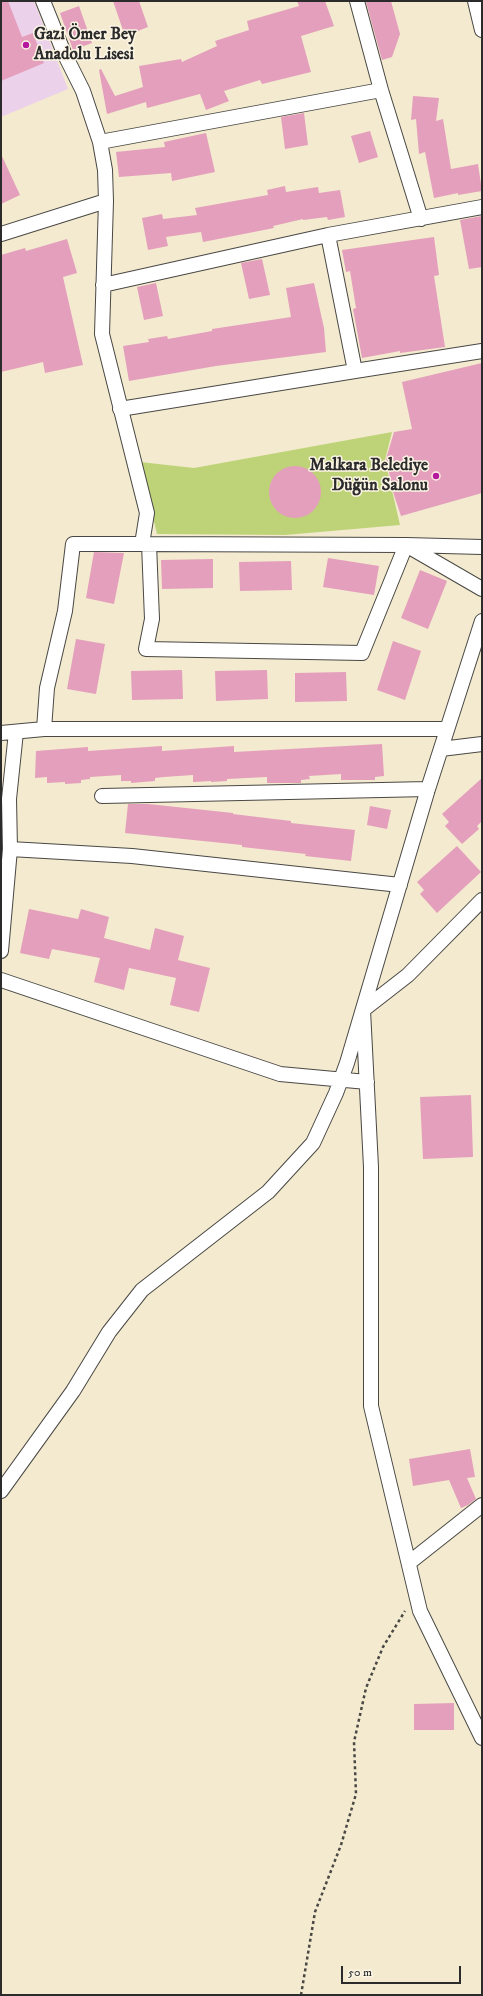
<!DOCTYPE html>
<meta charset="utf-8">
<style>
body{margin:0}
#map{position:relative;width:483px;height:1996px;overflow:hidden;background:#f3eacf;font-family:"IM FELL DW Pica",serif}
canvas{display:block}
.frame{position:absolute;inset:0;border:2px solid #2b2b2b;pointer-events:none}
.scale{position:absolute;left:341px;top:1966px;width:120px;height:18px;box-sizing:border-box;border:2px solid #2b2b2b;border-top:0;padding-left:5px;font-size:12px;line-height:14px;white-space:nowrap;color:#2b2b2b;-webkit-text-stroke:3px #fcf5e5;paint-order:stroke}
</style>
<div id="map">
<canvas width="483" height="1996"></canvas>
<div class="frame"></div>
<div class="scale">50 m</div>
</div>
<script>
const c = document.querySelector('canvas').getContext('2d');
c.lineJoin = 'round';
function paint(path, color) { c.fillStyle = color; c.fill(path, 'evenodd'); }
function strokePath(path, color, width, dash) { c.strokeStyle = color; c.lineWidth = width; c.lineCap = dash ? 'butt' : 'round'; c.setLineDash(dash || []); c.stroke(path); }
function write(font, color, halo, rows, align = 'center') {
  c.font = font + ' "IM FELL DW Pica",serif'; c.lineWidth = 3; c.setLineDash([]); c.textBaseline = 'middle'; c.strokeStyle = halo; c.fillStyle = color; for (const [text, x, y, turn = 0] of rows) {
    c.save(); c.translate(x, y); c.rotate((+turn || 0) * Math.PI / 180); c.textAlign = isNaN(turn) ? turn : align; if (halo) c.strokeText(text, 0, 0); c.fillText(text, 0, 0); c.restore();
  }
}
paint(new Path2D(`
 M1 1H34L68 89 1 117Z`), '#ecd1ea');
paint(new Path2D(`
 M392 432 385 460 400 525 285 535 157 534 140 462 194 468Z`), '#bed377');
paint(new Path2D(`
 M1 1H8L22 37 33 33 44 63 1 81Z
 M113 1H139L148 27 125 36Z
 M297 1H325L334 26 301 36 311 72 262 84 260 80 224 91 229 101 206 110 200 94 147 108 146 102 107 114 99 70 101 69 115 96 143 87 139 66 181 59 182 62 217 46 215 41 249 30 247 21 299 6Z
 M369 1H391L400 34 392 57 382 60 366 2Z
 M79 6 92 43 73 50 60 13Z
 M413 96 439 98 436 121 443 119 451 169 478 164 482 191 458 195V193L434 198 425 152 419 154 416 119 411 120Z
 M304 113 308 145 285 149 281 117Z
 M370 131 378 157 359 163 351 136Z
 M206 133 215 172 172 181 171 173 119 177 116 152 165 147 164 142Z
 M1 154 20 195 1 204Z
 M285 186 286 192 318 187 319 193 340 190 345 217 328 220 327 217 303 220V219L273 226 274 228 203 242 201 232 166 237 168 246 148 250 142 218 162 214 163 219 197 215 195 208 268 195 267 190Z
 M482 216V267L469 269 460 220Z
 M434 237 439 275 434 276 445 347 400 353V351L362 358 353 309 356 308 350 271 346 272 342 250Z
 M67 239 77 273 63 277 83 365 45 373 43 362 1 372V255L25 248 26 251Z
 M262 259 270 295 249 299 241 263Z
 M156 283 163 316 144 320 137 287Z
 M314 283 324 328 326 352 216 366 129 381 123 346 149 342 148 339 167 336 168 339 212 331V329L291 317 286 288Z
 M482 363V493L401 516 394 495 386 459 394 432 412 429 402 382Z
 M269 492a26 26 0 1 1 52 0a26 26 0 1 1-52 0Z
 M94 552 124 553 114 604 86 598Z
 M328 558 379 566 374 595 323 587Z
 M213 559V588L162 589 161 560Z
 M291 561 292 590 240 591 239 562Z
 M420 570 447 581 428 629 401 618Z
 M76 639 105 644 96 694 67 689Z
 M393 641 421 651 405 700 377 690Z
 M182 670 183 699 132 700 131 671Z
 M267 670 268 699 216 701 215 671Z
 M346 672 347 701 295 702V673Z
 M382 744 384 776 375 777V780H341V774L309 776 310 779 301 780V783H267V777L227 779V781L211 782V781L193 782V775L164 777 155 778V781L131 783V781H121V775L90 777V779L81 780V783L65 784V782L47 783V777L35 778 36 751 88 747V751L162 746V751L234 746V752Z
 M482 778V821L477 826 479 829 462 844 445 826 449 822 442 814Z
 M128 804H148L233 813V814L291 821V823L355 830 351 861 305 856 306 854 242 847V845L125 833Z
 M370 806 391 810 387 829 367 825Z
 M457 846 481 872 437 913 420 894 424 890 417 882Z
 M29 909 78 919 81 909 109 917 104 938 150 950 155 928 184 936 178 960 210 968 199 1012 170 1005 176 978 129 968 124 990 94 982 100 958 52 949 49 959 20 953Z
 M471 1095 473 1157 423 1159 420 1097Z
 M470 1449 475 1477 467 1478 476 1499 468 1505 461 1508 449 1480 413 1486 409 1459Z
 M454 1703V1730H414V1704Z`), '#e49fbc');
const street = new Path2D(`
 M43 1 64 53 83 91 100 142 105 170 106 201 102 334 147 513 142 544H73L65 611 47 688 44 729
 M357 1 381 90 421 219
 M475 1 482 30
 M100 142 381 90
 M1 234 106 201
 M328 235 355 371 482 351
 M103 285 328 235 482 207
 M120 409 355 371
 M142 544 406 545 482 589
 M149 544 152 619 146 649 362 653 406 545 482 547
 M1 733 44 729H447
 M441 749 482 744
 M102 796 428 789
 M10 849 132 856 400 885
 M482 900 408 975 363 1010 371 1167V1406L420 1611 482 1738
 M1 951 10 849 9 799 16 732
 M1 980 280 1074 367 1082
 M1 1491 73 1391 109 1332 142 1290 268 1192 313 1143 336 1093 347 1063 428 789 482 621
 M410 1562 482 1505`);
strokePath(street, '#494844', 16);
strokePath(new Path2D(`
 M301 1995 315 1912 341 1845 356 1794 354 1742 366 1688 383 1647 405 1611`), '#494844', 2.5, [3, 3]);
strokePath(street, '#fff', 14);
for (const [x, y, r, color] of [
 [26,45,4,"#b5179e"],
 [436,476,4,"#b5179e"]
]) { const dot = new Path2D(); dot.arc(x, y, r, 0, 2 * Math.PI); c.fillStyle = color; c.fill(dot); strokePath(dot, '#fcf5e5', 1.5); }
write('bold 17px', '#2b2b2b', '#fcf5e5', [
 ["Gazi Ömer Bey",34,35],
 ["Anadolu Lisesi",34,55],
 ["Malkara Belediye",428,466,"right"],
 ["Düğün Salonu",428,486,"right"]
], 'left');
</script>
